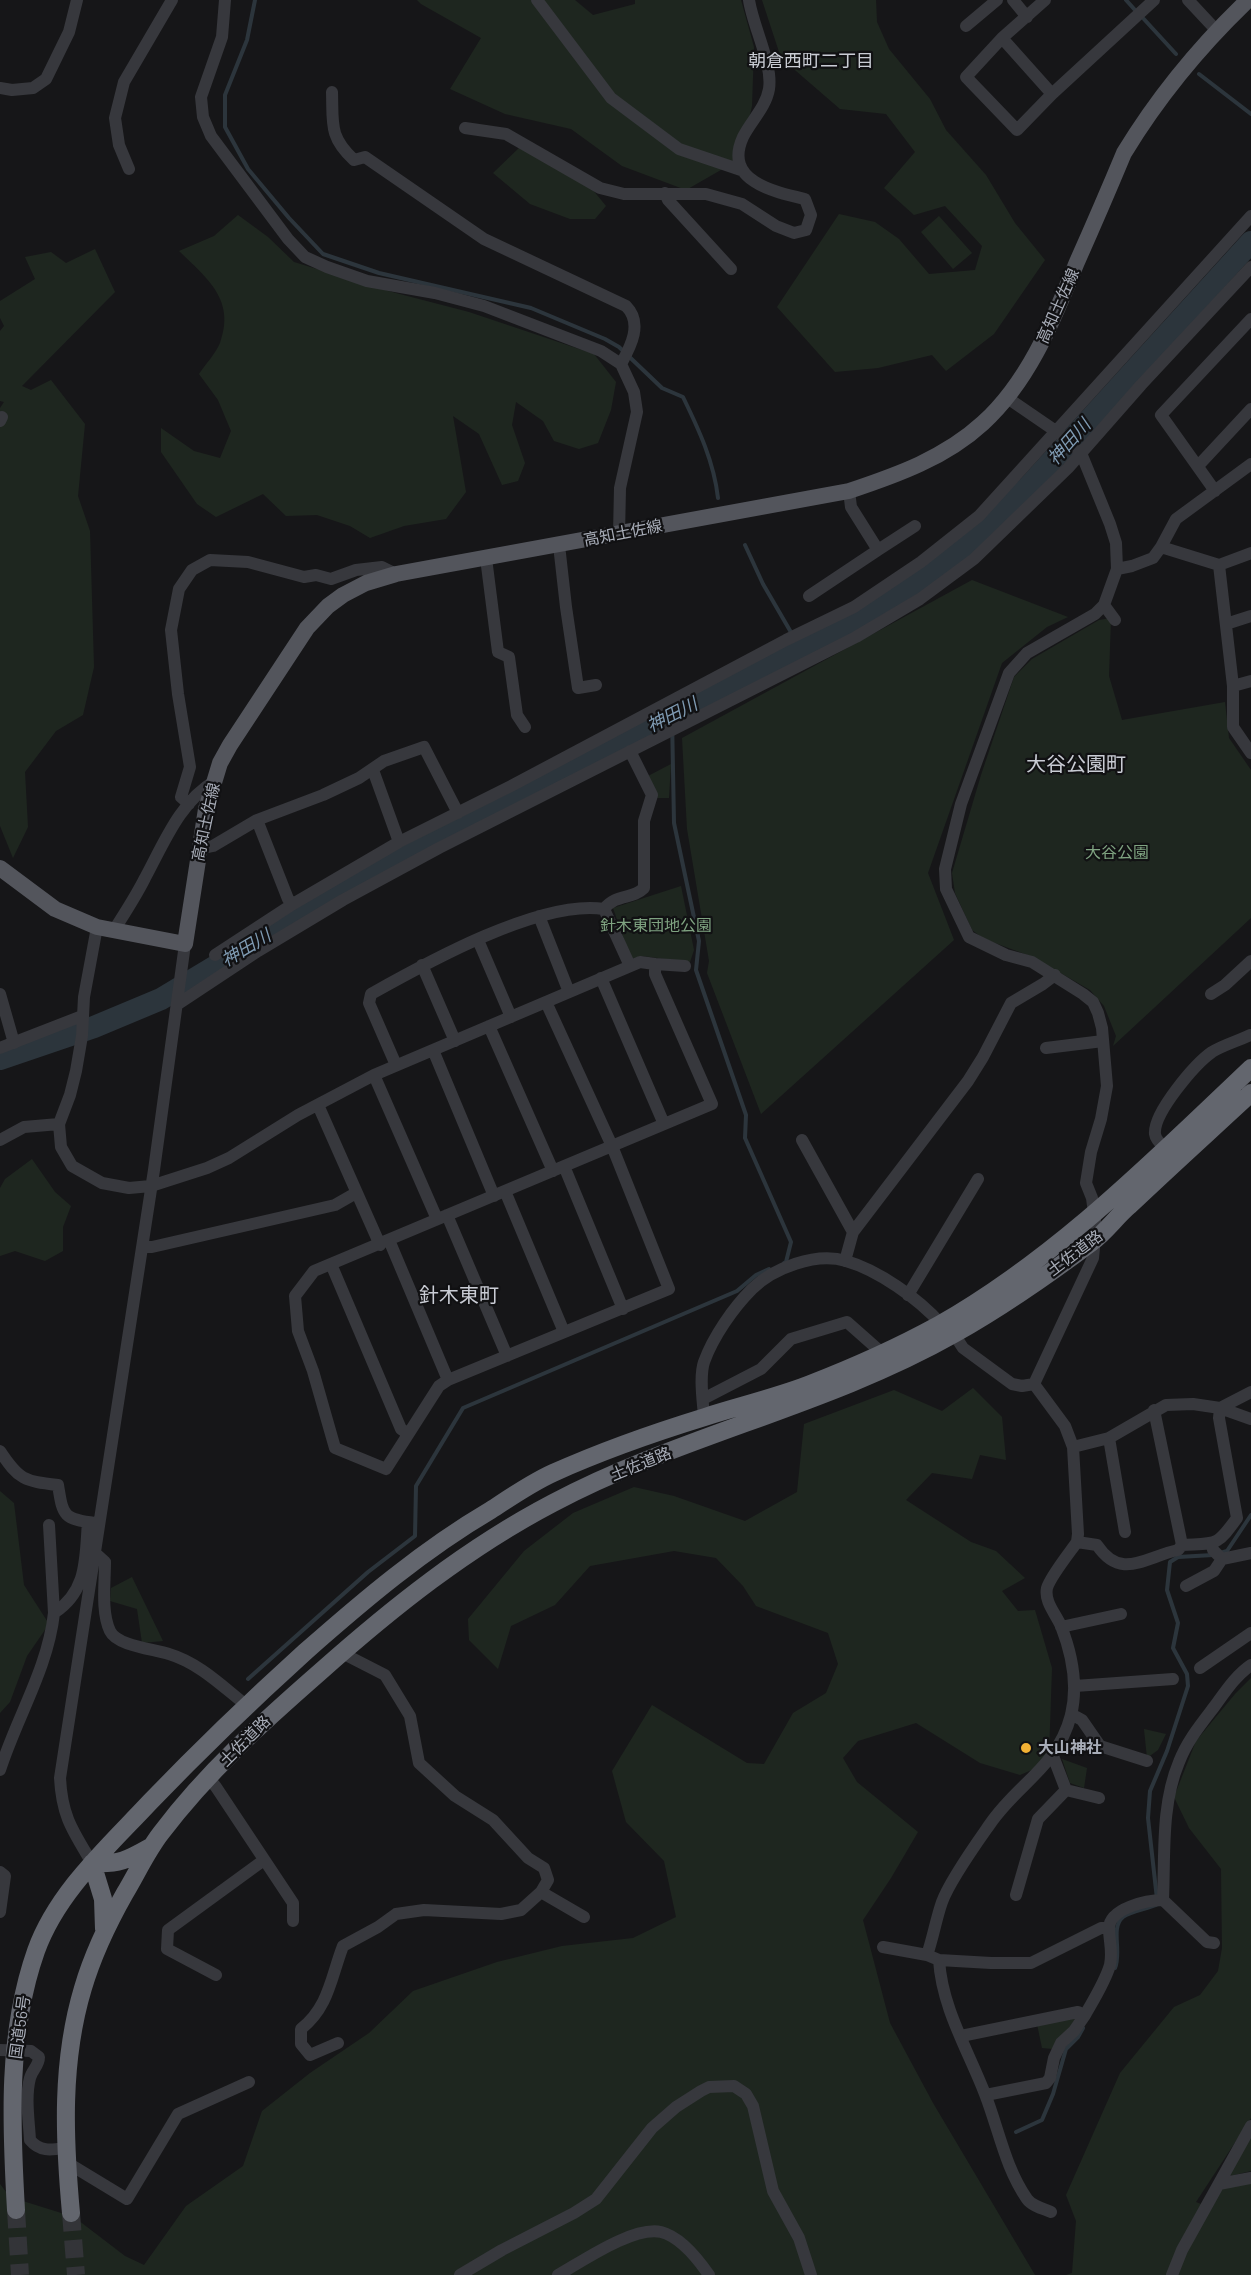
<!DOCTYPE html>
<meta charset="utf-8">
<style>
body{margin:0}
canvas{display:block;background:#161618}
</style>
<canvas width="1251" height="2275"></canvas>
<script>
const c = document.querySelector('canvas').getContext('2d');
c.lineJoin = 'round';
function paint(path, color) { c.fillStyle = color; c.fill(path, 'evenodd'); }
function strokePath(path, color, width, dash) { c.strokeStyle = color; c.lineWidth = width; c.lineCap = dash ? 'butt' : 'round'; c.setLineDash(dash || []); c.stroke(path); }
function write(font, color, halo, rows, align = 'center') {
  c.font = font + ' Barlow,"Noto Sans JP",sans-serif'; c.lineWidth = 4.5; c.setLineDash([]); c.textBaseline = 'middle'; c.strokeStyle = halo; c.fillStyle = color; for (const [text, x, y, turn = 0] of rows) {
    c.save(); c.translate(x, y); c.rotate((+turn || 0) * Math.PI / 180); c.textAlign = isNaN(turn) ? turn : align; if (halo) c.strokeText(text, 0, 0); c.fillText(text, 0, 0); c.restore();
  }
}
paint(new Path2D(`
 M417 0H575L593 15 635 4V0H741L754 47 752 106 740 159 686 190 622 166 571 129 505 114 450 89 481 38 421 4Z
 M762 0H876L877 22 889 49 930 99 946 130 986 175 1015 223 1045 260 994 334 946 371 932 355 878 368 835 372 777 307 839 214 875 222 899 239 929 274 975 270 982 246 945 206 914 215 884 188 915 152 886 114 840 109 781 58Z
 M521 146 588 184 606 206 595 219H570L530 204 493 173Z
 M238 215 268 237 294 262 392 292 469 312 594 354 616 382 611 410 598 443 579 449 554 441 543 421 516 402 512 425 525 463 518 481 502 485 479 434 453 416 466 492 446 519 404 526 370 538 350 526 317 515 286 516 263 494 216 517 197 504 161 452V428L194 451 220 458 231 431 218 400 199 374C205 365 216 353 220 343 236 300 207 278 179 251L214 236Z
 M939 216 972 253 953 269 921 232Z
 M95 249 115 292 22 386 31 390 51 380 85 424 78 496 90 531 94 667 83 715 56 731 25 772 28 827 13 858 0 826V408L4 402 0 401V331L4 326 0 318V301L35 279 25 257 51 252 66 263Z
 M972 580 1068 617 1047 627 1002 663 928 873 954 940 761 1114 707 973 709 961 687 829 682 738Z
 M1111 618 1109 676 1122 720 1225 702 1229 738 1251 770V918L1113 1046 1116 1036 1104 1006 1090 990 1033 957 984 939 972 930 955 893 952 873 981 775 1014 677 1032 659 1099 620Z
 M671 764 669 798H657L648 776Z
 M681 886 694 950 690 962 642 956 631 959 613 908Z
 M32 1159 55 1192 71 1206 63 1227V1251L45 1261 15 1251 0 1256V1188L5 1179Z
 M973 1388 1002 1417 1006 1460 980 1455 972 1479 932 1473 906 1500 971 1542 996 1551 1025 1578 1002 1591 1018 1611 1035 1610 1052 1668 1049 1754 1034 1769 1020 1775 980 1763 916 1723 858 1741 843 1758 857 1782 918 1832 891 1878 863 1920 890 2023 933 2103 1035 2275H0V2184L10 2197 74 2217 125 2256 144 2265 186 2206 243 2166 262 2111 310 2073 369 2033 413 1991 497 1962 562 1946 633 1938 676 1917 664 1861 626 1822 612 1771 652 1705 747 1763 764 1764 793 1713 826 1693 838 1664 828 1633 756 1606 743 1586 716 1558 674 1551 590 1566 555 1605 511 1626 498 1669 469 1640 468 1619 524 1551 573 1513 634 1487 674 1496 745 1521 797 1492 804 1424 894 1390 942 1411Z
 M0 1491 14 1503 24 1585 49 1624 27 1656 10 1702 0 1713Z
 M132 1577 163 1641 142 1643 137 1609 110 1601 111 1588Z
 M1251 1678V2118L1196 2202 1211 2208 1222 2188 1251 2183V2275H1066L1072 2273 1076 2221 1066 2195 1120 2073 1174 2007 1200 1995 1218 1971 1222 1948 1221 1869 1189 1828 1174 1797 1196 1741 1235 1694Z
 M1144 1729 1166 1734 1158 1750 1147 1758Z
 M1062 1759 1087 1768 1084 1788 1070 1783Z
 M1078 2018 1053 2049 1042 2048 1037 2024Z
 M1251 2135V2171L1226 2177Z`), '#1e261f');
strokePath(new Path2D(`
 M255 0 247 40 225 95V127L248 169 289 218 323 254 379 273 531 308 605 339 619 347 662 388 683 397C699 430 714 462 718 498
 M1126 0 1135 10
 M1142 17 1176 54
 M1199 74 1251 114
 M745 545 763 584 792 634
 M797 642 801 649
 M672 717 674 823 699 941 696 970 746 1115 745 1138 791 1242 786 1262 784 1263
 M1220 1553 1227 1551 1251 1515
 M248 1679 368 1572 415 1536 416 1486 463 1408 737 1291 756 1275 769 1269
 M1157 1899 1148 1818 1150 1791 1167 1751 1188 1686 1187 1674 1173 1648 1178 1623 1167 1590 1170 1562 1178 1557 1213 1555
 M1115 1968C1122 1951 1110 1928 1123 1917 1131 1911 1147 1909 1156 1905
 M1016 2132 1042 2120 1053 2094 1066 2049 1078 2037 1083 2028`), '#2c353c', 4);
strokePath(new Path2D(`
 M0 1059 94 1027 161 999 397 857 884 606 953 557 1029 486 1251 242`), '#2c353c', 22);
strokePath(new Path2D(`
 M16 2210 20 2275
 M71 2213 76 2275`), '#333438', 18, [18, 9]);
strokePath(new Path2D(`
 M225 0 222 37 201 97 203 117 211 136 288 239 305 257 327 267 367 281 435 293 484 306 601 351 621 364 634 392 637 412 620 488 619 534
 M537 0 611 98 679 149 741 170
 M1013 0 1027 17
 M1045 0 1002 38 966 77 1017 130 1052 94
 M1188 0 1217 31
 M966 26 997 0
 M1002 38 1052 94 1154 0
 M0 88 12 90 33 88 46 79 69 32 77 0
 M332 92C333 124 329 137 354 160L365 157 484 239 626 306C643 323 631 346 621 364
 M465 128 506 134 600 188 624 194H706L742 204 776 226 794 233 806 230 811 215 805 199C774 192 723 181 743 137 751 121 766 107 769 89 773 64 753 27 749 0
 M129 169 119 145 115 118 124 82 172 0
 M665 193 668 200 731 269
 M1006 397 1060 434 1081 453 1110 524 1116 543 1117 569 1104 605 1095 614 1027 653 1009 673 961 804 945 869 946 889 969 937 1006 955 1032 962 1083 994 1093 1002 1098 1013 1102 1028 1107 1086 1101 1119 1091 1152 1086 1183 1092 1198 1096 1228 1093 1258 1034 1384
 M0 421 2 417
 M1198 466 1251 409
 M1215 491 1161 415 1251 319
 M559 545 566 607 578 688 596 685
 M1161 547 1219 565 1251 553
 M878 550 915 526
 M486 558 498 652 509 657 517 715 525 727
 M1219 565 1233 686V727L1251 753
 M1117 569 1132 566 1153 558 1161 547 1176 519 1251 464
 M809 596 878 550 851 507 849 491
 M1104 605 1115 620
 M1226 624 1251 616
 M1233 686 1251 681
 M189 804 181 797 190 767 178 694 171 630 179 589 192 570 210 560 248 562 304 577 316 575 331 579 356 570 382 567 396 574
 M257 820 288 899 293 904
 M399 842 511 786 786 640 854 607 921 562 979 516 1251 216
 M199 849 213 846 257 820 323 795 359 778 384 761 424 747 458 813
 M604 909C617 893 632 900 644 888V821L652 795 630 751
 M539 916 569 992
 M97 927 84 997 82 1036 76 1071 70 1095 59 1124 61 1147 72 1166 102 1183 129 1188 151 1186 207 1168 229 1158 298 1115 374 1075 640 962 655 964V974L712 1104 314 1271 295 1296 298 1331 313 1371 335 1448 386 1469 439 1386 448 1380 669 1289 612 1146 546 1002
 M114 930C125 913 136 896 145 878 163 845 180 801 215 781
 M478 940 511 1017
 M215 955 293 904 399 842 373 770
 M655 964 685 966
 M422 965 455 1041
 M601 978 664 1124
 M0 994 14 1043
 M1211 994 1225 985 1251 961
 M178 1004 258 951 343 900 439 848 856 637 920 599 974 559 1068 468 1141 385 1251 267
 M489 1026 553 1171
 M0 1048 82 1016
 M1046 1048 1103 1041
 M433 1050 494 1196
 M396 1065 369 1003 371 994C426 963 541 899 604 909L630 966
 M374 1075 437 1219
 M318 1105 380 1245
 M0 1140 24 1127 59 1124
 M802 1140 853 1232
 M1166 1149C1162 1145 1156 1141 1155 1134 1153 1113 1195 1064 1212 1052 1223 1045 1238 1041 1250 1035
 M564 1166 623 1309
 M505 1191 564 1332
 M447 1215 507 1356
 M389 1240 448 1380
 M142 1247H152L335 1205 356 1193
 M845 1261 853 1232 968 1081 983 1057 1011 1003 1043 984 1055 975
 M331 1264 401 1429 407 1433
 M908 1295 978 1179
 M954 1334 963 1348 1012 1384 1022 1386 1034 1384
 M1034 1384 1065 1426 1073 1447 1078 1534 1077 1542C1070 1552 1050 1577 1047 1588 1044 1602 1056 1614 1061 1626 1072 1654 1078 1686 1071 1715 1057 1768 1018 1783 990 1824 976 1844 950 1880 942 1902 936 1919 933 1938 927 1955L939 1960 991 1963H1031L1101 1928H1109
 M703 1399 761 1369 791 1339 847 1322 882 1353
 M1154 1410 1182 1545C1217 1543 1216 1547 1237 1518L1219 1418 1220 1408 1251 1419
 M704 1417C703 1401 699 1377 704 1362 713 1337 733 1308 752 1289 773 1268 816 1252 846 1261 878 1270 919 1299 941 1324
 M1109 1438 1125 1532
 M1073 1447 1109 1438 1166 1405 1193 1404 1220 1408 1251 1392
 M0 1451C19 1480 24 1481 58 1485 63 1515 62 1519 95 1523
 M49 1525 54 1613
 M1077 1542 1097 1545C1121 1581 1145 1557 1178 1550L1182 1545
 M1212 1543 1213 1550 1222 1559 1251 1553
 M95 1553 105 1562C105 1583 101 1612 110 1631 117 1646 154 1649 169 1654 199 1663 222 1686 246 1705
 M1186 1586 1214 1571 1222 1559
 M1061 1627 1121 1614
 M1200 1668 1251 1633
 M1075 1686 1173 1679
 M1071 1714 1082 1720 1100 1746 1147 1761
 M0 1770C17 1717 48 1668 54 1613 88 1591 85 1558 88 1522
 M208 1777 216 1787 293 1903V1921
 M1066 1790 1099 1798
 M92 1863C73 1831 62 1817 60 1778L154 1170 185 944
 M0 1872 5 1876 0 1912
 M541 1892 584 1917
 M1016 1895 1038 1819 1066 1790 1053 1756
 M1163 1900 1207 1942 1214 1943
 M883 1947 927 1955
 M939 1960C942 2008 968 2050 985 2094 999 2130 1005 2167 1027 2199 1032 2206 1044 2209 1051 2212
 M216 1975 167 1949 168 1930 264 1860
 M1085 2015C1094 1999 1105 1982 1110 1965 1113 1951 1109 1941 1109 1928 1110 1908 1147 1900 1163 1900 1165 1854 1161 1805 1179 1762 1187 1741 1201 1724 1214 1707 1225 1692 1236 1675 1251 1665
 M961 2038 966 2035 1078 2012 1085 2015 1074 2031 1061 2043 1054 2058 1050 2078 1046 2083 986 2095
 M338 2043 310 2055 301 2044V2029C329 2007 331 1977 343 1946L378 1927 396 1914 424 1910 501 1914 521 1910 541 1892 548 1880 544 1868 528 1858 493 1820 455 1796 419 1763 410 1716 385 1675 342 1653
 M0 2050 31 2051 39 2057C39 2066 32 2070 30 2078 25 2097 29 2121 30 2140 40 2152 51 2150 65 2148
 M66 2162 127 2199 178 2114 249 2082
 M1219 2184 1251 2178
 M460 2275 502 2250 574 2213 596 2199 652 2128 676 2107 701 2091 709 2087 734 2086 746 2094 753 2106 773 2191 799 2238 811 2275
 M558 2275C583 2261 633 2226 661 2232 681 2237 698 2259 709 2275
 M1172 2275 1182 2250 1251 2126`), '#37383d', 12);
strokePath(new Path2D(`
 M0 868 55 909 97 927 185 944 206 809 220 763 230 745 307 628 328 606 343 595 366 583 396 574 849 491C897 475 945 458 983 423 1030 380 1053 320 1077 262 1093 226 1109 189 1124 153 1158 97 1201 45 1248 0`), '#53555c', 16);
strokePath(new Path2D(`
 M92 1863 103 1899 104 1929
 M92 1863C120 1865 129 1859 152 1846
 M16 2210C11 2124 7 2033 36 1951 57 1892 108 1847 150 1802 200 1750 252 1700 305 1652 364 1600 423 1550 491 1510 511 1497 531 1483 553 1473 602 1451 653 1433 705 1417 739 1406 774 1398 808 1385 852 1368 897 1348 939 1325 1057 1258 1153 1161 1251 1068
 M71 2213C64 2137 61 2061 83 1988 93 1954 108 1923 125 1893 137 1873 147 1851 161 1833 207 1772 264 1721 320 1672 392 1608 467 1548 553 1503 681 1435 827 1406 954 1334 1002 1307 1048 1275 1092 1242 1106 1232 1116 1217 1129 1206 1169 1168 1210 1131 1251 1093`), '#63666e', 18);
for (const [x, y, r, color] of [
 [1026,1748,6,"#f2b134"]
]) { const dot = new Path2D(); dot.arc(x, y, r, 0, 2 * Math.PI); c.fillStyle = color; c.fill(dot); strokePath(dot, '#111113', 2); }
write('16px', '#a8adb8', '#111113', [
 ["高知土佐線",1058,306,-66],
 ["高知土佐線",623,533,-11],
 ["高知土佐線",206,822,-78],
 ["土佐道路",1075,1253,-37],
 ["土佐道路",641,1464,-22],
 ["土佐道路",245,1741,-45],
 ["国道56号",20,2027,-82]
]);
write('16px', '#7fa381', '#111113', [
 ["大谷公園",1117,853],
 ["針木東団地公園",656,926]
]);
write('bold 16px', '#a8adb8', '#111113', [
 ["大山神社",1038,1748]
], 'left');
write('18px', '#c9ccd4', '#111113', [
 ["朝倉西町二丁目",811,61]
]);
write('italic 18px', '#7f9bb3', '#111113', [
 ["神田川",1069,442,-48],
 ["神田川",672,715,-27],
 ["神田川",246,948,-31]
]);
write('20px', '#c9ccd4', '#111113', [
 ["大谷公園町",1076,764],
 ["針木東町",459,1295]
]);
</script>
